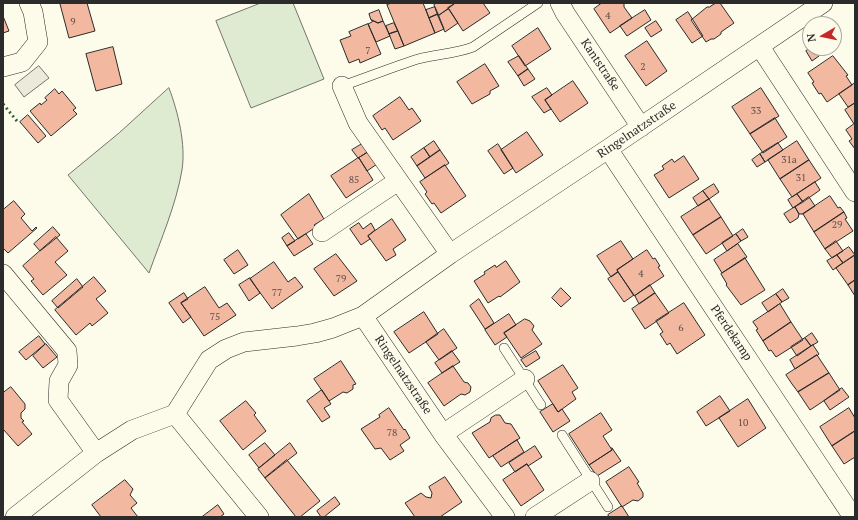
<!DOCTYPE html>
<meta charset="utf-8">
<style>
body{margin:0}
#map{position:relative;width:858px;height:520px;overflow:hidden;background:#fdfbea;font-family:"PT Serif",serif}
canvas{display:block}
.frame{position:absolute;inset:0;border:4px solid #2b2b2b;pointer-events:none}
.north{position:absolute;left:802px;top:16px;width:40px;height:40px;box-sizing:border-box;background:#fdfbea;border:1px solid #a9a89e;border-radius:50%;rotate:261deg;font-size:11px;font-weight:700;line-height:16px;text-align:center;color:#2b2b2b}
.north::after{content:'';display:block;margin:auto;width:14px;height:18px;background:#c62828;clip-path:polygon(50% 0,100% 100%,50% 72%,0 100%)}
</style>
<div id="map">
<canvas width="858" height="520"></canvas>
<div class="frame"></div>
<div class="north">N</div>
</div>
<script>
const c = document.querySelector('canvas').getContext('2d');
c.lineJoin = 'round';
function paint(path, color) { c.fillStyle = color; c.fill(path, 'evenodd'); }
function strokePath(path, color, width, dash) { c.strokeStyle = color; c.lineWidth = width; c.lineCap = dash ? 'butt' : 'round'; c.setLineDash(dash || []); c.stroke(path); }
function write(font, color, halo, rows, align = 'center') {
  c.font = font + ' "PT Serif",serif'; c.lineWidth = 3; c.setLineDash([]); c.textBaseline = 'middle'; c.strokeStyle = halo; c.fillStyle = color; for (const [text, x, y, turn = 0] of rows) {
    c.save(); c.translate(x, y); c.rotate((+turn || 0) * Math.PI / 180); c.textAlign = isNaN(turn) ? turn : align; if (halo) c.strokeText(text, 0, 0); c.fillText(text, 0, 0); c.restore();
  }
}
const green = new Path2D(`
 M261 3H293L324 79 251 108 216 21Z
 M169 88C178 112 186 144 182 170 176 205 161 239 149 273L68 175 119 133Z`);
paint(green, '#deebd1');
strokePath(green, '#74746e', 1);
const parking = new Path2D(`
 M39 66 49 78 24 97 15 85Z`);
paint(parking, '#eceadb');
strokePath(parking, '#74746e', 1);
const building = new Path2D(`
 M64 3H87L95 31 69 38 60 4Z
 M392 3H423L435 33 404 46 387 5Z
 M437 3H454V4L438 16 434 5Z
 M456 3H483L490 13 463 31 448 8Z
 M602 3H624V7L632 18 610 33 594 9Z
 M716 3H720L734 23 721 32V34L714 39H711L706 42 691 20 707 7H709Z
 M435 7 438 14 429 18 426 10Z
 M449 9 458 23 445 32 438 16Z
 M379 10 383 21 378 23 371 20 369 14Z
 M645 10 651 20 627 36 620 26Z
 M688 12 703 36 692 43 676 20Z
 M438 14 444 29 435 33 429 18Z
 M3 16 9 31 3 33Z
 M372 20 378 23 383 21 390 36 376 42 368 24 372 22Z
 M656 21 662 30 651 37 645 28Z
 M394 23 398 31 389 34 386 26Z
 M368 24 381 54 360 63 359 59 349 63 340 40 351 36 349 32Z
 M538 28 551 49 525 66 512 46Z
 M398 31 404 46 395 49 389 34Z
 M647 41 667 71 646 86 625 56Z
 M113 47 122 84 96 91 86 54Z
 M811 48H814L819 56 812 61 806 51Z
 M519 56 528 69 518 76 508 62Z
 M833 56 848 75 846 76 852 85 827 102 821 93 819 94 812 83 814 82 808 73Z
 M485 64 499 86 490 91V94L472 104 457 82Z
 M528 69 535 79 524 86 518 76Z
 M573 81 588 103 560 122 545 100Z
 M855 83V103L848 107 839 94Z
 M547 88 552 95 545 100 551 109 544 113 532 97Z
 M761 88 779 116 750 134 732 107Z
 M55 89 59 94 62 91 76 108 73 110 77 114 51 136 30 111 40 103 41 105 47 100 45 98Z
 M400 97 409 110 412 108 421 121 393 140 385 128 382 130 373 116Z
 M855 103V124H854L845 110Z
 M28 115 46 136 38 143 20 122Z
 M775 118 787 137 763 153 750 134Z
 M854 124H855V149L849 141 852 139 846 130Z
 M527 132 543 155 516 173 501 150Z
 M434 141 440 150 430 157 424 148Z
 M797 141 809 160 780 179 768 160Z
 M778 143 783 150 765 162 760 154Z
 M362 144 368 152 358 158 352 150Z
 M498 144 513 168 504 174 488 151Z
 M424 148 430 157 417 166 411 157Z
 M440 150 449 163 445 166V165L425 178 417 166Z
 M368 152 377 164 367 171 359 158Z
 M760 154 765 162 757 167 752 160Z
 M684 156 699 179 669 198 654 175 664 169 662 166 672 159 674 162Z
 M358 158H359L373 180 346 198 331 176Z
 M809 160 821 178 792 197 780 179Z
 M445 165 466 196 441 213 434 203 432 204 425 194 427 192 420 182Z
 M815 182 820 190 803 202 797 194Z
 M714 184 719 192 709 199 703 191Z
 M703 191 709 199 698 206 693 198Z
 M309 194 324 219 314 225 316 227 298 239 281 215Z
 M797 194 803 202 793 208 788 200Z
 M830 196 838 208 840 207 844 212 814 232 803 214Z
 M809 197 815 206 803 214H799L795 207Z
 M709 199 721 217 693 235 681 217Z
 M14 201 25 214 21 218 32 231 36 227 37 228 8 253 3 248V210Z
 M795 207 799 214 798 218 790 223 784 214Z
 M844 212 847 218 845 219 853 231 825 249 814 232Z
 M721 217 733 236 706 254 693 235Z
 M392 219 406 240 393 249 396 255 386 261 368 236Z
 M359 223 363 229 371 223 375 230 368 236 370 239 361 245 350 229Z
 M53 227 60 235 40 251 34 244Z
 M743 229 748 237 741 241 736 234Z
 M289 233 295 241 287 246 282 238Z
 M306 234 313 244 294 256 287 246Z
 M736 234 741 241 727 251 722 243Z
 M56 237 68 251 55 262 67 275 43 295 31 281 34 279 23 266Z
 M621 241 633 259 617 270 618 272 611 277 597 256Z
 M836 241 843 251 832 258 825 249Z
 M738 244 747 257 722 273 714 260Z
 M849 247 855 255 843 263 837 255Z
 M238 250 248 265 234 274 224 260Z
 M647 250 653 259 655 258 660 266 658 267 664 276 634 296 617 270Z
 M336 254 357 281 334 296 314 269Z
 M837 255 843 263 833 270 827 261Z
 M855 255V280L848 285 836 268Z
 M745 258 765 290 741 305 726 285 727 284 721 274Z
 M506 261 520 282 500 297 499 296 488 303 474 281 485 274 484 272 495 265 496 267Z
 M274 262 288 282 295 277 303 287 272 309 250 279Z
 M618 272 634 295 624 302 608 279Z
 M94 277 106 291 96 299 108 313 92 326 90 323 76 335 55 310Z
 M250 278 260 293 249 301 239 285Z
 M77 279 83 287 58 308 52 301Z
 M855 280V296L848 285Z
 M650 285 655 293 639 304 635 296Z
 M205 287 219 308 227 303 236 315 204 336 181 303Z
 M561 288 571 298 561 307 552 298Z
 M783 289 789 298 782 302 776 294Z
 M184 293 188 299 181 303 191 317 183 323 169 303Z
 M655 293 669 313 645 329 632 309Z
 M776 294 782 302 768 312 762 303Z
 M479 299 494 323 485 329 470 306Z
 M684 303 705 335 677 354 670 343 667 345 660 334 663 332 656 321Z
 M780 304 791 322 763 341 756 330 758 329 753 322Z
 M424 312 438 334 409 353 394 332Z
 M509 314 516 325 504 333 507 337 495 345 485 330Z
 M525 319 530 321 534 326 532 330 542 344 521 358 504 333Z
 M791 322 803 340 776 357 771 350 769 351 763 341Z
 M444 329 457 348 439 360 426 342Z
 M812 333 818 342 811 346 805 338Z
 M39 336 45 344 26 360 19 352Z
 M805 338 811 346 797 356 791 347Z
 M46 344 57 357 43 368 33 356Z
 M813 345 819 354 817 356V355L795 369 790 360Z
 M452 351 460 362 442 373 435 363Z
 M536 351 540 358 526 367 521 360Z
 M817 355 829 373 798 392 792 384 786 375Z
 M341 361 356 384 353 385V389L347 393 343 392 329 401 314 379Z
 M563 365 578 388 572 392 576 399 558 412 538 381Z
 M453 366 464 382 468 383 471 387 470 392 465 395 461 394 444 406 428 383Z
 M829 373 840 390 810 410 798 392Z
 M11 387 25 404V409L21 413V418L24 421 22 422 32 434 18 446 3 429V393Z
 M842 388 849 397 830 410 824 401Z
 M322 390 331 404 324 408 330 417 322 422 307 401Z
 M720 396 730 411 706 426 697 412Z
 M748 399 766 428 738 447 719 418Z
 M246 401 256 413 254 415 266 431 243 450 220 421Z
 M553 404 558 412 562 409 570 421 553 432 540 412Z
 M389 408 404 430 405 429 410 438 400 445 404 451 390 460 381 448 375 449 361 429 380 417 379 415Z
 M849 408 855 418V431L832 446 820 427Z
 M601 413 612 430 603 436 612 450 589 465 569 434Z
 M496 415H500L505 423 511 424 520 438 489 458 472 433 490 422 491 418Z
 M855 431V457L844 464 832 446Z
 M517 440 524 452 501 467 493 456Z
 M265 443 275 455 259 468 249 455Z
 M290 443 297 453 265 478 258 469Z
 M535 446 542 457 528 466 527 464 515 472 509 463Z
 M612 448 621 461 597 476 589 465 612 450Z
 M287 460 320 501 300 517H296L265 478Z
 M527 464 544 490 521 506 503 480Z
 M629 467 639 482 637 483 643 493V497L638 501 633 500 622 507 606 482Z
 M445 477 462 502 440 517H415L405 503 421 493 426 497 431 498 432 493 429 487Z
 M125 480 133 489 130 495 137 503 131 508 138 517H101L92 505Z
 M335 497 340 504 324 517H321L317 511Z
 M218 505 224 514 220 517H202Z
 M622 506 629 517H609L608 515Z`);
paint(building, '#f2b8a0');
strokePath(building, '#2b2b2b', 1);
const service = new Path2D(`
 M342 86C368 77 393 67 418 59 436 54 455 54 473 47L538 3
 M504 348 541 405
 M562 435 608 507`);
const minor = new Path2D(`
 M560 3 565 13 641 127
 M760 47 855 192
 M3 67 22 62 38 42 33 12 29 3
 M342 86 358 123 450 254
 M608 149 853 517
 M322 232 398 181
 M3 274 67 351 68 365 59 381 58 400 96 453
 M363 316 443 434 505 517
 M175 414 259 517
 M443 434 525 379
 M15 517 96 453 132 430 175 414 209 360 226 349 244 342 297 336 315 333 333 328 363 316 450 254 608 149 823 3
 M535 517 590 481`);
strokePath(service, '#2b2b2b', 10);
strokePath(minor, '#2b2b2b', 20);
strokePath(service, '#fdfbea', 9);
strokePath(minor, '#fdfbea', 19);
strokePath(new Path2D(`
 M3 104 17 121`), '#34623c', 3, [2, 3]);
write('10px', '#5d4e48', null, [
 ["4",608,16],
 ["9",73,22],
 ["7",368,51],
 ["2",643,67],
 ["33",756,111],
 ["31a",789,160],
 ["31",801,178],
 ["85",354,180],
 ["29",837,225],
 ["4",641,274],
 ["79",341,279],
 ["77",277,293],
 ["75",215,317],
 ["6",681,328],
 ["10",743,423],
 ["78",392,433]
]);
write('12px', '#2b2b2b', '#fdfbea', [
 ["Kantstraße",600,65,56],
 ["Ringelnatzstraße",637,130,-34],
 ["Pferdekamp",731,333,56],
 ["Ringelnatzstraße",403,375,56]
]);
</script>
